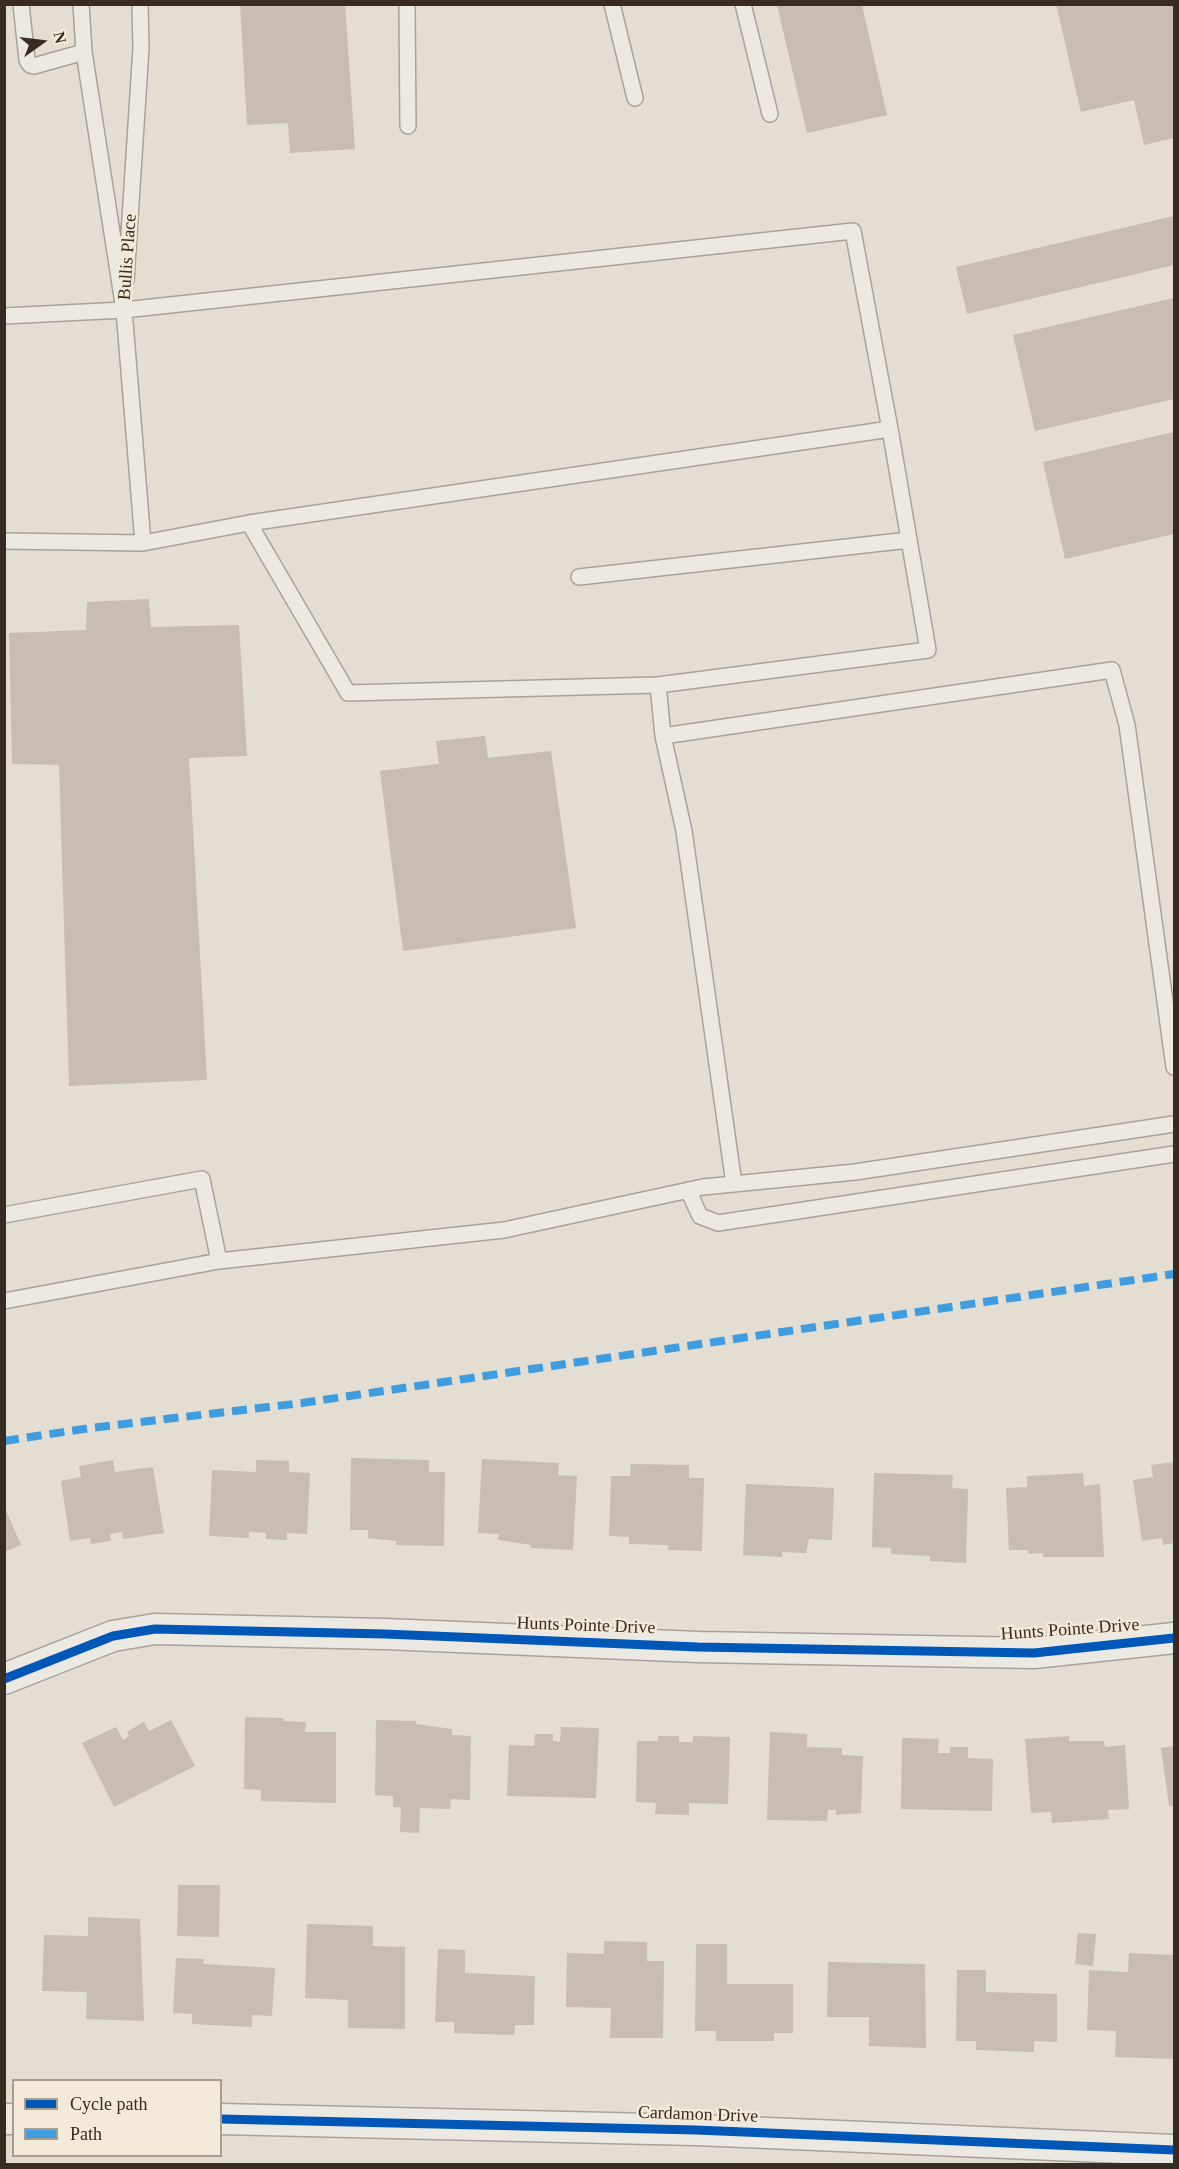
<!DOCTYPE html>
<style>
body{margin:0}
#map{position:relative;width:1179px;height:2169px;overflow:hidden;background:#e3ddd2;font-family:"Times New Roman",serif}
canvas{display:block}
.frame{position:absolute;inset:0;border:6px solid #382b22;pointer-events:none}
.legend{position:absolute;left:12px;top:2079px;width:210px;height:78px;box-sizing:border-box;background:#f3ead9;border:2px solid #a89e90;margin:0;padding:8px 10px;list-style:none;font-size:18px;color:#382b22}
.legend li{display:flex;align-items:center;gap:12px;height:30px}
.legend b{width:30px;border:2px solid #a89e90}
.north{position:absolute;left:12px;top:12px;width:60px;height:60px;-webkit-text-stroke:4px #f3ead9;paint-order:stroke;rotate:76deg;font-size:16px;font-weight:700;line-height:24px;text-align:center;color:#382b22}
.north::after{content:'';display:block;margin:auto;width:21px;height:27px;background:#382b22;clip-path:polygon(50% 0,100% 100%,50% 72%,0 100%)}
</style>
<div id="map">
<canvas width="1179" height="2169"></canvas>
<div class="frame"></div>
<ul class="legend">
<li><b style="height:8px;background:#0057b8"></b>Cycle path</li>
<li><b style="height:8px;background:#3e9ce0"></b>Path</li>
</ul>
<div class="north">N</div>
</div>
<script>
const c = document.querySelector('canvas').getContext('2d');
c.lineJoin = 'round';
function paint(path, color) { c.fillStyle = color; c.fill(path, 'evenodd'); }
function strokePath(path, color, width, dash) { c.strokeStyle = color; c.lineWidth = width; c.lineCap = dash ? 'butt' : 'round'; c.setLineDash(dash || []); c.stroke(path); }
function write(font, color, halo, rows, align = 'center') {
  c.font = font + ' "Times New Roman",serif'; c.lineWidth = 5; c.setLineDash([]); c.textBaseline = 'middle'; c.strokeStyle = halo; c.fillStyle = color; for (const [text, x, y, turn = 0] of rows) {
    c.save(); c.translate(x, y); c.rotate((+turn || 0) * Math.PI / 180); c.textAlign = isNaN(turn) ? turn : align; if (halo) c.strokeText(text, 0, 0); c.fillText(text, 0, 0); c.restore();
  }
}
paint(new Path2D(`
 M240 4H345L355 149 290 153 288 123 247 125Z
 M1056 4H1174V138L1144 145 1134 100 1081 112Z
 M777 5H862L887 115 807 133Z
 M1174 216V265L967 314 956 267Z
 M1174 298V399L1035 431 1013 335Z
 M1174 432V534L1065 559 1043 462Z
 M149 599 151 627 239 625 247 756 189 758 207 1080 69 1086 59 765 12 764 9 633 86 630 87 602Z
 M485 736 488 758 551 751 576 928 403 951 380 771 439 764 436 741Z
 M351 1458 429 1460V1472H445L444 1546 396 1545V1541L368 1538V1530H350Z
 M482 1459 559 1463 558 1475 577 1476 573 1550 531 1548V1545L498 1540 499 1534 478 1533Z
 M113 1460 115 1472 153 1467 164 1533 123 1539 122 1532 110 1534 111 1541 91 1544 90 1538 70 1541 61 1481 81 1477 79 1466Z
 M256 1460 289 1461V1472L310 1473 307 1534 287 1533V1540L266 1539V1533L249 1532V1538L209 1536 212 1470 256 1472Z
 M1174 1462V1543L1163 1545 1162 1538 1142 1541 1133 1480 1153 1477 1151 1465Z
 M631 1464 689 1465V1478H704L702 1551 668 1550V1545L629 1544V1537L609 1536 611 1476H630Z
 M874 1473 953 1475 952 1488 968 1489 966 1563 930 1561V1556L891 1554V1548L872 1547Z
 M1083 1473 1084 1486 1100 1484 1104 1557H1043V1553L1029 1554 1028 1550H1009L1006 1488 1027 1487V1476Z
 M746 1484 834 1488 832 1540 809 1539 806 1553 782 1552V1557L743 1555Z
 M4 1506 21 1545 4 1552Z
 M245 1717 283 1718 284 1721 306 1722 305 1732H336V1803L261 1801V1790L244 1789Z
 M171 1720 195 1766 114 1807 82 1743 116 1727 123 1740 129 1736 127 1732 144 1722 149 1731Z
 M376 1720 416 1721V1724L452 1729V1735L471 1736 470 1800 451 1799 450 1809 420 1808 419 1833 400 1832 401 1807H393V1796L375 1795Z
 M561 1727 599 1728 596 1798 507 1796 509 1745 534 1746 535 1734H553V1741L560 1742Z
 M770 1732 807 1734V1747L842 1748V1755L863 1756 861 1813 836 1815V1810H828L827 1821 767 1820Z
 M658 1736H679V1742H693V1736L730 1737 728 1804 689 1803V1815L655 1814 656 1803 636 1802 637 1741H658Z
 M1069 1736V1741H1104L1105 1747 1125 1745 1129 1809 1108 1810 1109 1819 1052 1823 1051 1812 1031 1813 1025 1739Z
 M902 1738 939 1739 938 1753H950V1747H968V1758L993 1759 992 1811 901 1809Z
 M1174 1746V1806H1169L1161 1748Z
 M178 1885H220L219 1937 177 1936Z
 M88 1917 140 1919 144 2021 86 2019 87 1992 42 1991 44 1935 88 1936Z
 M307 1924 373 1926V1946L405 1947V2029L348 2028V2000L305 1998Z
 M1078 1933 1096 1934 1093 1966 1075 1964Z
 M604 1941 647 1942V1961H664L663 2038H610L611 2008 566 2007 567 1953 604 1954Z
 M696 1944H727V1984H793V2033H774V2041H716V2031H695Z
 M438 1949 465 1950V1973L535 1976 534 2025H515L514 2035 454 2033V2022H435Z
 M1129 1953 1174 1955V2059L1115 2057 1116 2031 1087 2030 1089 1970 1128 1972Z
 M176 1958 204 1959 203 1964 275 1968 272 2016 252 2015V2027L192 2024V2014L173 2013Z
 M828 1962 925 1964 926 2048 869 2046V2017H827Z
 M957 1970H986V1992L1057 1994V2042L1034 2041V2052L976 2050V2041H956Z`), '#c8bcb3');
const lane = new Path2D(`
 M21 4 27 60 30 65 34 66 84 52
 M81 4 84 52 124 310 143 543
 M407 4 408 126
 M612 4 635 98
 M743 4 770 114
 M126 280 141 48 140 4
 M4 316 124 310 853 231 890 429 249 523 143 543 4 541
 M249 523 348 693 658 685 928 650 890 429
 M579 577 909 540
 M658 685 663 736 1112 670 1127 725 1174 1067
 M663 736 684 831 734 1184
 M688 1190 700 1216 718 1223 1174 1154
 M4 1215 202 1179 219 1261
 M4 1301 219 1261 504 1230 703 1187 855 1172 1174 1124`);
const street = new Path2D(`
 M4 1679 113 1636 155 1629 385 1634 698 1647 1034 1653 1174 1638
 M4 2119H14
 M220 2119 696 2130 1174 2150`);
strokePath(lane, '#a9a29a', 18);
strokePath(street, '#a9a29a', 33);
strokePath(lane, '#ece9e2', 15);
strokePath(street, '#ece9e2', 30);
strokePath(new Path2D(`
 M4 1441 90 1428 302 1403 1174 1274`), '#3e9ce0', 8, [15, 8]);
strokePath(new Path2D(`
 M4 1679 113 1636 155 1629 385 1634 698 1647 1034 1653 1174 1638
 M220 2119 696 2130 1174 2150`), '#0057b8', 9);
write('18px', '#382b22', '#f3ead9', [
 ["Bullis Place",128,257,-86],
 ["Hunts Pointe Drive",586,1626,2],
 ["Hunts Pointe Drive",1070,1630,-4],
 ["Cardamon Drive",698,2115,2]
]);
</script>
